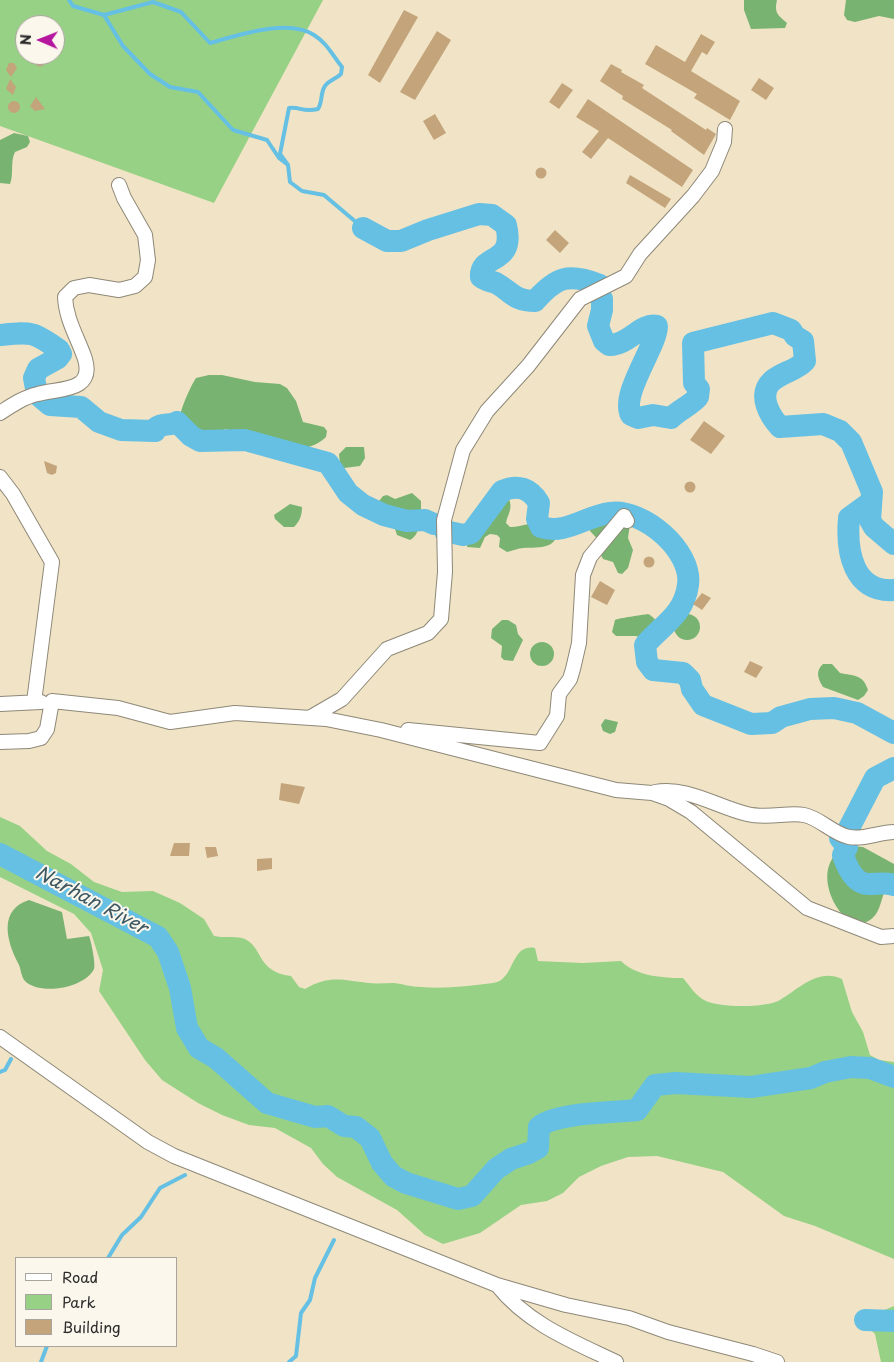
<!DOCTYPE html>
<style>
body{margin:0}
#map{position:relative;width:894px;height:1362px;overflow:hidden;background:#f1e4c6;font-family:"Playpen Sans",sans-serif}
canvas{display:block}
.legend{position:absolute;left:15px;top:1257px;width:162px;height:90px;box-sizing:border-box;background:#fbf7ec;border:1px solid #a8a59f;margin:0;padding:6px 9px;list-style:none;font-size:15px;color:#2b2b2b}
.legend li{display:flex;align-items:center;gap:10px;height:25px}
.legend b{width:25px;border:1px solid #a8a59f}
.north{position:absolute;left:15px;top:15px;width:50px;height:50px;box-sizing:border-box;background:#fbf7ec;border:1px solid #a8a59f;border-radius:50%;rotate:271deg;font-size:14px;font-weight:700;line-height:20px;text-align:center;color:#2b2b2b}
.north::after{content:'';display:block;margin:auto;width:18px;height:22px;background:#b5179e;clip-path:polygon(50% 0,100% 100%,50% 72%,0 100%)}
</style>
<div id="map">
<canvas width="894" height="1362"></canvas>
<ul class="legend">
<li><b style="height:6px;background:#fff"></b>Road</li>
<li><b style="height:14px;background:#97d185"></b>Park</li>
<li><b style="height:14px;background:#c3a47b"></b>Building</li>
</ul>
<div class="north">N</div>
</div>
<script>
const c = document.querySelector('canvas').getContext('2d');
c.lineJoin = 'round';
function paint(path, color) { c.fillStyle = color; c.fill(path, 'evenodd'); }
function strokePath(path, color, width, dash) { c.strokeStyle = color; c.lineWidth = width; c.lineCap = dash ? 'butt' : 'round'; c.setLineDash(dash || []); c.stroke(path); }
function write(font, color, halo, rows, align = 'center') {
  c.font = font + ' "Playpen Sans",sans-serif'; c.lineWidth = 4; c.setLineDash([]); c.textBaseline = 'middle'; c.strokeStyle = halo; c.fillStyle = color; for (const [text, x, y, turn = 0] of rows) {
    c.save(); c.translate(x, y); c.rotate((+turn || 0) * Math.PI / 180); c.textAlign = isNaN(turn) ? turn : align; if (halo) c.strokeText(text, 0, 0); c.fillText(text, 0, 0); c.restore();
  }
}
paint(new Path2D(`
 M0 0H323L214 203 0 126ZM25 25H55V55H25Z
 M0 817 20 826 47 851 71 864 94 882 122 892 153 891 180 903 204 919 214 936C223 938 234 936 242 938 264 945 255 972 291 976L299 987 305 989C330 975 341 980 368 983 376 984 385 983 394 983 403 984 412 987 421 987 445 989 468 986 493 983 515 981 510 943 535 948L538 961 583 963 621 961C636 976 662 978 683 978 689 985 696 996 704 1000 719 1008 766 1008 780 1000 800 988 818 968 842 979L852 1012 863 1032 870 1055 879 1060 894 1062V1259L815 1226 784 1216 723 1172 657 1156 628 1157 601 1166 579 1177 563 1193 547 1201 521 1205 480 1233 443 1244 425 1235 397 1210 337 1177 323 1164 311 1148 275 1128 249 1125 222 1115 198 1103 162 1080 145 1060 99 991 103 970 91 933 74 914 0 877Z
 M894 1306V1362H881L875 1334 869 1328 870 1316Z`), '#97d185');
paint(new Path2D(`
 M744 0H777C774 13 778 15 787 23L785 28 751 29 744 10Z
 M846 0H894V19L879 16 855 22 847 20 844 15Z
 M14 133 28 136 30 142 27 147 15 152C10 162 14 174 10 184L0 183V140Z
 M209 375H222L255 382 280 384 287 388 296 401 303 422 324 427 327 431 326 437C309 454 274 453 254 443 244 438 236 432 225 429L215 442 209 445C201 442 185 438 180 430 174 421 190 387 196 378Z
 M346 447H364L365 458 360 466 344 468 340 465 339 454Z
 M412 493 421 501C421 513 422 534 410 540L397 535 395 529 397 514 383 510 379 501 383 496 387 495 395 499Z
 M501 495 509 499C513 509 508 513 506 523L510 527C524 528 547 514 558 525 559 550 541 547 523 548 519 548 512 551 507 552L499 547 500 538 497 535 490 534 485 537 480 548 467 547C468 524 476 498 501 495Z
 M290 504 302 507C302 515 300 521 294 527H284L275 519 274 515Z
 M610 516H624L630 524 628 538 633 550 628 568 622 574 618 573 613 562 603 559 601 555 603 545 590 531 593 521Z
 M648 614C659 619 659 630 657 641L655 643 636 636H616L612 632 615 620C619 618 642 615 648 614Z
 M674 627a13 13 0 1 1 26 0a13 13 0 1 1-26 0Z
 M502 620H508L516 625 518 634 523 640 513 661 504 660 501 657 502 646 491 638 492 629Z
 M530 654a12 12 0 1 1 24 0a12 12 0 1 1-24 0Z
 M823 664H832L840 673C854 676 863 674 868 690L864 696 858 700 823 687C818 679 815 671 823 664Z
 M605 719 618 722 615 732 610 734 603 731 601 725Z
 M850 846 863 847 894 864V880L888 882C883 892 881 907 876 914 848 952 798 862 850 846Z
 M29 900 62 912 67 939 89 936C91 940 96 965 94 969 85 988 40 996 25 981 21 977 21 968 18 963 5 938 0 909 29 900Z`), '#79b372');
strokePath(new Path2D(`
 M69 0 73 6 104 15 123 46 150 74 170 87 198 92 233 130 267 140 279 158 288 165 290 182 302 191 324 195 363 228
 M104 15 153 2 181 12 210 43C239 35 288 18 314 35 327 43 333 56 342 67L341 74C336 79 329 80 325 86 320 93 323 101 318 109 302 113 300 106 289 108L280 154 288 165
 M0 1072 5 1070 11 1059
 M108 1258 122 1235 141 1217 160 1188 185 1175
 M41 1362 47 1346
 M289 1362 296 1356 301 1313 310 1300 315 1278 334 1240`), '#66c0e3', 4);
strokePath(new Path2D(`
 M363 228 387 241H401L428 230 479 214 492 215 506 225C516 266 479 253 481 277 486 281 490 281 496 283 512 292 514 301 535 301 557 276 569 273 600 285
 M602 299V310L598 326 604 341 609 345C628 346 641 322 657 326 657 346 620 394 631 415L638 418 653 415 671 418C680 409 690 406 698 397L699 389 694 383 693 343 773 323 791 330 795 336 803 341 805 361C796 371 782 372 772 381 757 395 770 416 780 427L823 424 840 431 851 442 872 492 870 520 874 527 894 544
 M0 335C31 332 33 331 59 350L61 354 58 358 38 369 34 378 37 394 50 405 81 407 99 422 121 430 155 431 157 427C164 423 170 426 177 422L191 436 200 441 245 440 328 463 348 493 363 505 384 515 407 521 425 520 434 524
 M871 502 849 518C846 551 853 593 894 590
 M445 531 463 535 471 533 502 491C518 484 530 488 539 503L537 519 541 527C566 535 585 516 610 513 643 508 693 551 688 585 684 615 662 625 645 645L647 662 653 670 683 673 690 680 692 689 703 705 751 724 772 723 781 717 810 709 834 708 857 713 894 733
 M847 832 875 778 894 768
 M843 841 840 838 847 847 843 855C847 867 854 884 869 884 878 884 885 882 894 885
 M0 854 158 937 168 952 180 988 187 1028 199 1048 216 1058 267 1103 315 1117 328 1116 344 1126 356 1127 370 1138 382 1163 393 1176 406 1183 458 1199 472 1196 496 1169 511 1159 529 1153 538 1148 539 1127C556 1112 613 1113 637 1110L655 1085 676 1083 751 1087 811 1078 825 1072 851 1067 870 1068 894 1077
 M865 1320 894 1321`), '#66c0e3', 22);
paint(new Path2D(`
 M404 10 418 17 380 83 368 75Z
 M437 31 451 40 415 100 400 92Z
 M701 34 715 42 707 55 702 52 691 71 740 101 730 120 694 98 697 94 645 64 656 45 685 62Z
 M34.5 61a5.5 5.5 0 1 1 11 0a5.5 5.5 0 1 1-11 0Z
 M9 63H14L17 68 11 77 6 70Z
 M611 64 622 70 621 72 644 85 642 88 706 130 707 128 716 134 704 155 671 131 672 130 622 99 623 96 600 81Z
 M759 78 774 88 766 100 751 90Z
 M10 79 16 87 13 95 6 89Z
 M562 83 573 90 559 109 549 102Z
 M36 97 45 109 35 111 30 106Z
 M588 99 693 170 682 187 608 138 591 159 582 152 599 131 576 117Z
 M8 107a6 6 0 1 1 12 0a6 6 0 1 1-12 0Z
 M435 114 446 133 434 140 423 121Z
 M535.5 173a5.5 5.5 0 1 1 11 0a5.5 5.5 0 1 1-11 0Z
 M630 175 671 199 665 208 626 183Z
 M555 230 569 243 560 253 546 240Z
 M704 421 725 436 711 454 690 440Z
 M44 461 57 466 56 473 52 475 47 473Z
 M684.5 487a5.5 5.5 0 1 1 11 0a5.5 5.5 0 1 1-11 0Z
 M643.5 562a5.5 5.5 0 1 1 11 0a5.5 5.5 0 1 1-11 0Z
 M600 581 615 590 607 605 591 597Z
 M702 593 711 598 702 610 693 604Z
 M750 661 763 667 756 678 744 672Z
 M281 783 305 787 299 804 279 800Z
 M174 843H190L189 856H170Z
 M205 847H216L218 856 207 858Z
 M272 858V869L257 871V859Z`), '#c3a47b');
const minor = new Path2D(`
 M0 413C12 405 24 397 38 394 57 388 95 393 85 359 78 338 66 320 65 297L74 288 89 285 119 290 135 286 145 277 148 260 145 235 124 198 119 185
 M0 477 13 494 52 562 34 702
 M0 704 41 702
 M311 717 342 699 387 649 428 633 441 619 445 572 444 520 463 450 487 411 528 366 580 299 626 276 640 254 693 196 712 171 724 142 725 129
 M408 730 540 743 557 716 559 694 570 679 573 669 579 643 583 575 590 557 624 516 627 521
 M0 742 29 741 41 738 47 729 52 701 118 708 170 722 235 713 326 719 381 730 616 790 652 793 669 799 691 812 807 908 881 937 894 936
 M655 792C687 786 717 807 747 814 767 819 788 812 804 815 820 818 833 834 849 837 864 840 879 832 894 832
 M0 1037 148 1142 174 1156 497 1285 566 1305 629 1318 668 1332 753 1354 777 1362
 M497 1285C528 1324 572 1341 616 1362`);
strokePath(minor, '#8e8878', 16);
strokePath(minor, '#fff', 14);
write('italic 19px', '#3d5862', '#fbf7ec', [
 ["Narhan River",91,901,28]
]);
</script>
